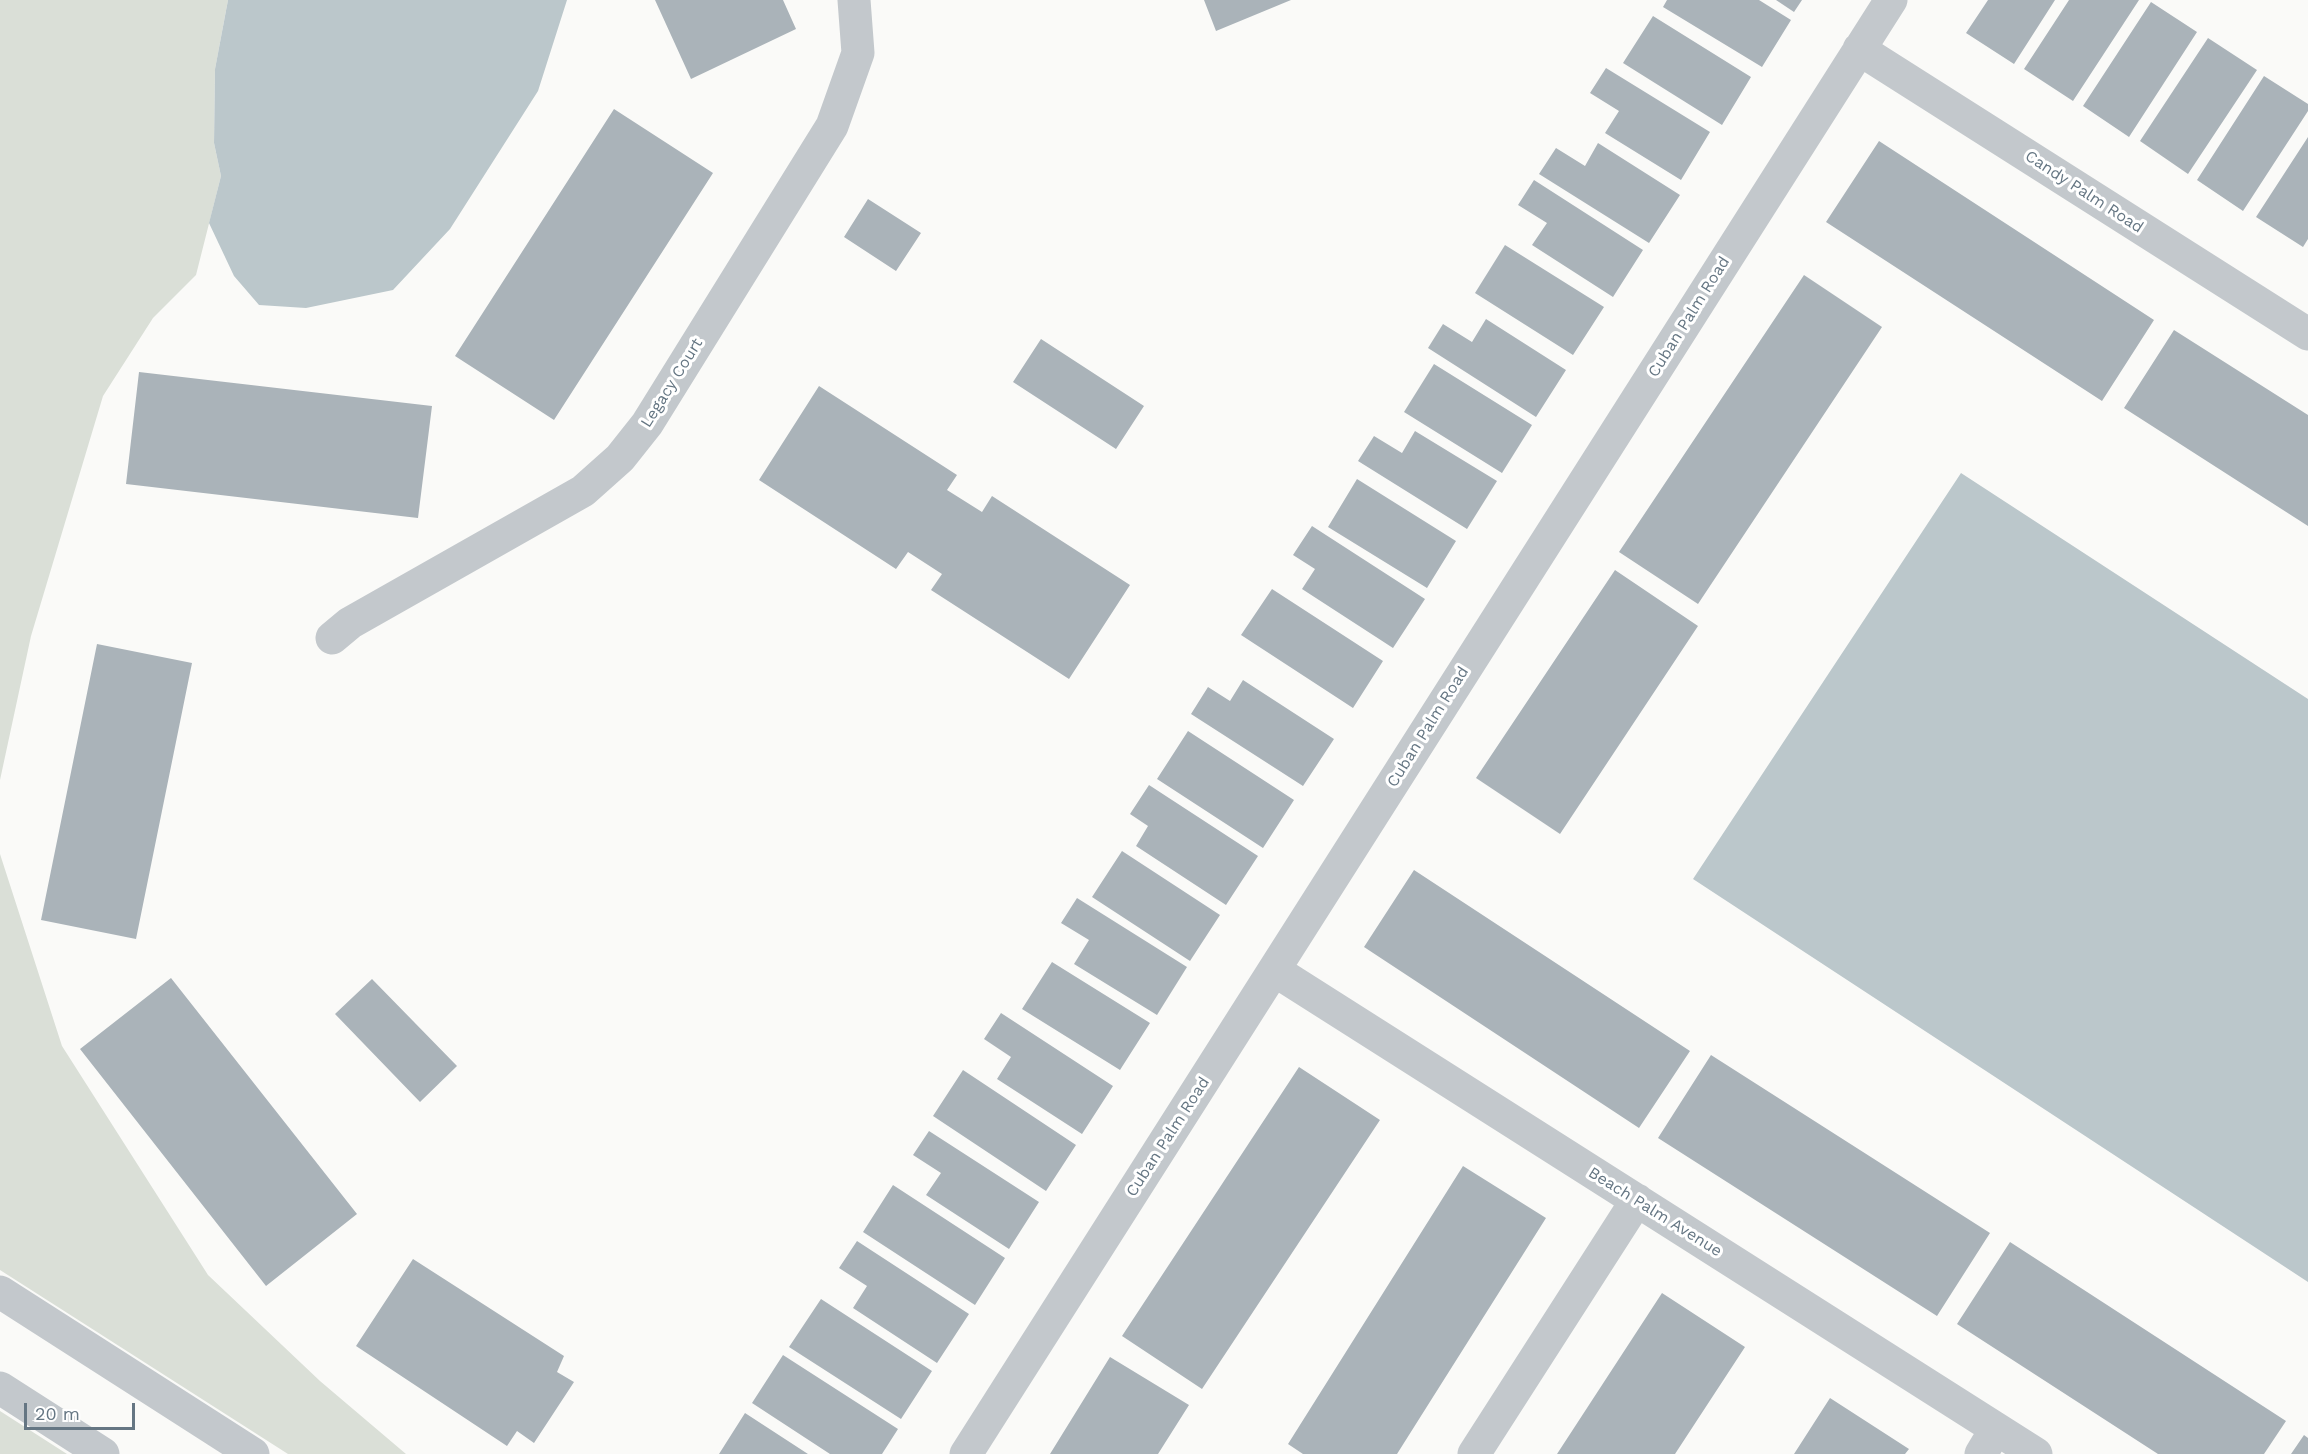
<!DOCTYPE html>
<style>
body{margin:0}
#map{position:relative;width:2308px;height:1454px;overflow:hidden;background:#fafaf8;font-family:"Work Sans",sans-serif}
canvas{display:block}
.scale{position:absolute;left:24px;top:1403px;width:111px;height:27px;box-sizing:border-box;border:3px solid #657683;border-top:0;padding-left:8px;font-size:18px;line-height:21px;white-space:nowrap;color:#657683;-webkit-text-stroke:4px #fff;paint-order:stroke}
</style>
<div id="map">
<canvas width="2308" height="1454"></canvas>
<div class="scale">20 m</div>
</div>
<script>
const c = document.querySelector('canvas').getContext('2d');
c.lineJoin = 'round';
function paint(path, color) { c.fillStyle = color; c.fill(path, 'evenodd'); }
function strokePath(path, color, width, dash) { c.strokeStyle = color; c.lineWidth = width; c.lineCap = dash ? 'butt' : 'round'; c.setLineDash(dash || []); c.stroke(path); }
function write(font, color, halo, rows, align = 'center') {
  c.font = font + ' "Work Sans",sans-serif'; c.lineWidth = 6; c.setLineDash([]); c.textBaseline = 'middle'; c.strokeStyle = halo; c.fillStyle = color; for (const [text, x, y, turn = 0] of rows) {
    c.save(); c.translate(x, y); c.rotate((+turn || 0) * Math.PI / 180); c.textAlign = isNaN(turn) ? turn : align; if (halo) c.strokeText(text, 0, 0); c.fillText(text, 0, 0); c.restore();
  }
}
paint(new Path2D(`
 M0 0H228L215 69 214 143 221 176 196 275 153 318 103 396 31 636 0 780Z
 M0 854 62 1046 208 1275 320 1381 406 1454H288L0 1270Z
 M0 1411 67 1454H0Z`), '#dadfd7');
paint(new Path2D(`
 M228 0H567L538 91 450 229 393 290 306 308 259 305 234 276 209 223 221 176 214 143 215 69Z
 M1961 473 2308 699V1282L1693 879Z`), '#bbc7cb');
paint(new Path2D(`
 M655 0H783L796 29 691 79Z
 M1204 0H1291L1216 31Z
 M1667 0H1759L1791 20 1762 67 1663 7Z
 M1776 0H1802L1794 12Z
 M1988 0H2055L2014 64 1966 33Z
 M2069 0H2139L2073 101 2024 69Z
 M2151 2 2197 32 2129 137 2083 106Z
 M1653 16 1751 77 1722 125 1623 63Z
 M2208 38 2257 70 2188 174 2140 141Z
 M1606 68 1710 132 1681 180 1605 133 1619 111 1590 93Z
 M2264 76 2308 104V111L2243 211 2197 180Z
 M614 109 713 173 554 420 455 356Z
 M2308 137V239L2303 247 2256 217Z
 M1879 141 2154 320 2102 401 1826 222Z
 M1598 143 1680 195 1649 243 1539 174 1556 148 1585 166Z
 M1534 180 1643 250 1613 297 1532 245 1547 223 1518 205Z
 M868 199 921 233 896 271 844 237Z
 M1505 245 1604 307 1573 355 1475 293Z
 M1804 275 1882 327 1698 604 1619 552Z
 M1486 319 1566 370 1536 417 1428 348 1443 324 1472 342Z
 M2174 330 2308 415V526L2124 408Z
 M1041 339 1144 406 1116 449 1013 382Z
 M1434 364 1532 425 1502 473 1404 412Z
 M139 372 432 406 418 518 126 484Z
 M819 386 957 475 947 490 982 512 992 496 1130 585 1069 679 931 590 942 574 908 552 896 569 759 480Z
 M1415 431 1497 481 1467 529 1358 461 1374 436 1402 453Z
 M1357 479 1456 541 1427 588 1328 527Z
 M1312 526 1425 599 1393 648 1302 589 1315 569 1293 555Z
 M1615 570 1698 626 1560 834 1476 778Z
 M1272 589 1383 661 1353 708 1241 635Z
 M97 644 192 663 136 939 41 920Z
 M1243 680 1334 739 1303 786 1191 714 1208 687 1230 701Z
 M1188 731 1294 800 1263 848 1157 779Z
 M1149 785 1258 856 1226 905 1136 846 1148 826 1130 814Z
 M1122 851 1220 915 1190 961 1092 897Z
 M1414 870 1690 1051 1639 1128 1364 947Z
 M1077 898 1187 967 1157 1015 1074 964 1089 940 1061 923Z
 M1052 962 1150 1023 1120 1070 1022 1009Z
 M171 978 357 1214 266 1286 80 1049Z
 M372 979 457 1066 420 1102 335 1014Z
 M1001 1013 1113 1086 1082 1134 997 1079 1011 1057 984 1039Z
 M1711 1055 1990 1233 1937 1316 1658 1138Z
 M1299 1067 1380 1120 1202 1389 1122 1336Z
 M963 1070 1076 1145 1046 1191 933 1116Z
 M929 1131 1039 1202 1009 1249 926 1195 941 1173 913 1155Z
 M1463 1166 1546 1218 1397 1454H1303L1288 1444Z
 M893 1185 1005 1258 975 1305 863 1232Z
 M857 1241 969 1314 937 1363 853 1308 867 1286 839 1268Z
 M2010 1242 2286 1421 2264 1454H2158L1957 1324Z
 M413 1259 564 1356 557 1372 574 1382 534 1443 517 1431 507 1446 356 1346Z
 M1662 1293 1745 1347 1675 1454H1557Z
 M821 1299 932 1371 901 1419 789 1347Z
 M783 1355 898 1429 882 1454H830L752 1403Z
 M1110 1357 1189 1405 1158 1454H1050Z
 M1830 1398 1909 1449 1905 1454H1794Z
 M745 1413 808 1454H719Z
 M2304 1435 2308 1438V1454H2291Z`), '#aab3b9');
strokePath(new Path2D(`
 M1859 49 2308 334
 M332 638 350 623 583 491 620 458 647 424 832 126 858 53 854 0
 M1274 970 2036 1454
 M0 1292 253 1454
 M0 1388 103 1454
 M966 1454 1891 0
 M1474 1454 1637 1200
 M1981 1454 1996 1429`), '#c3c8cc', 33);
write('16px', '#657683', '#fff', [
 ["Candy Palm Road",2084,192,33],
 ["Cuban Palm Road",1689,317,-58],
 ["Legacy Court",672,383,-58],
 ["Cuban Palm Road",1428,727,-58],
 ["Cuban Palm Road",1168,1137,-57],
 ["Beach Palm Avenue",1655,1212,32]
]);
</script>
